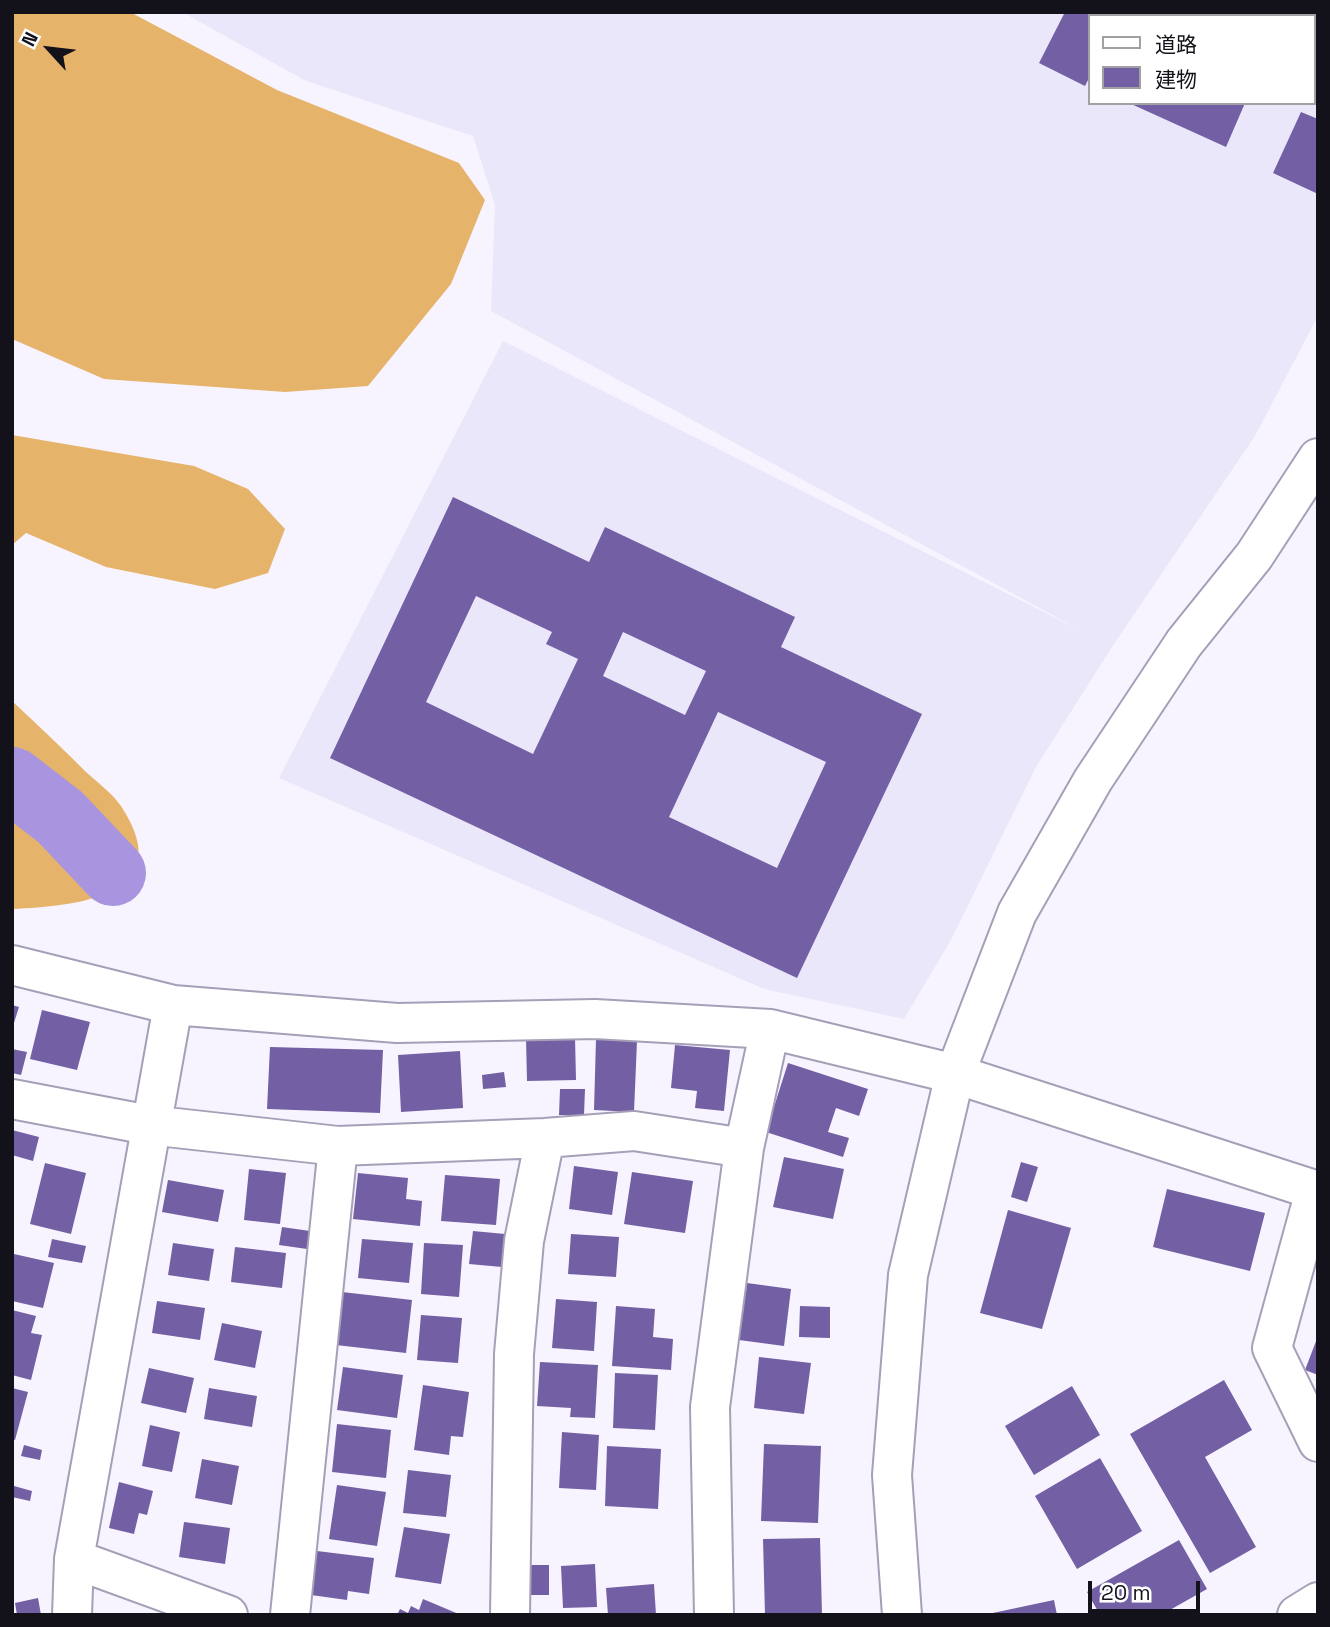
<!DOCTYPE html>
<meta charset="utf-8">
<style>
body{margin:0}
#map{position:relative;width:1330px;height:1627px;overflow:hidden;background:#f7f4ff;font-family:"Space Grotesk","Noto Sans JP",sans-serif}
canvas{display:block}
.frame{position:absolute;inset:0;border:14px solid #131119;pointer-events:none}
.legend{position:absolute;left:1088px;top:14px;width:228px;height:91px;box-sizing:border-box;background:#fff;border:2px solid #a1a0a3;margin:0;padding:9px 12px;list-style:none;font-size:21px;color:#131119}
.legend li{display:flex;align-items:center;gap:14px;height:35px}
.legend b{width:35px;border:2px solid #a1a0a3}
.north{position:absolute;left:14px;top:14px;width:70px;height:70px;-webkit-text-stroke:5px #fff;paint-order:stroke;rotate:297deg;font-size:19px;font-weight:700;line-height:28px;text-align:center;color:#131119}
.north::after{content:'';display:block;margin:auto;width:24px;height:32px;background:#131119;clip-path:polygon(50% 0,100% 100%,50% 72%,0 100%)}
.scale{position:absolute;left:1088px;top:1581px;width:112px;height:32px;box-sizing:border-box;border:4px solid #131119;border-top:0;padding-left:9px;font-size:21px;line-height:24px;white-space:nowrap;color:#131119;-webkit-text-stroke:5px #fff;paint-order:stroke}
</style>
<div id="map">
<canvas width="1330" height="1627"></canvas>
<div class="frame"></div>
<ul class="legend">
<li><b style="height:9px;background:#fff"></b>道路</li>
<li><b style="height:19px;background:#735fa4"></b>建物</li>
</ul>
<div class="north">N</div>
<div class="scale">20 m</div>
</div>
<script>
const c = document.querySelector('canvas').getContext('2d');
c.lineJoin = 'round';
function paint(path, color) { c.fillStyle = color; c.fill(path, 'evenodd'); }
function strokePath(path, color, width, dash) { c.strokeStyle = color; c.lineWidth = width; c.lineCap = dash ? 'butt' : 'round'; c.setLineDash(dash || []); c.stroke(path); }
paint(new Path2D(`
 M182 12H1318V316L1255 436 1112 647 1036 767 951 940 904 1019 764 989 279 778 503 341 1082 631 491 311 495 205 473 136 306 81ZM1090 16H1314V103H1090Z`), '#ebe7fb');
paint(new Path2D(`
 M12 12H130L277 90 459 163 485 200 451 284 368 386 285 392 104 379 12 339Z
 M12 435 194 466 248 489 285 529 268 573 215 589 106 567 26 533 12 545Z
 M12 701C37 724 62 748 86 772 97 782 112 793 121 806 180 896 78 906 12 909Z`), '#e6b36b');
strokePath(new Path2D(`
 M12 780 60 817 113 873`), '#a995df', 66);
paint(new Path2D(`
 M1065 12H1123L1121 16H1090V76L1085 86 1039 63Z
 M1129 103H1245L1226 147Z
 M1301 112 1318 119V194L1273 173Z
 M453 497 589 562 605 527 795 617 781 647 922 714 797 978 330 758ZM476 596 552 632 546 644 578 659 533 754 426 702ZM623 632 706 671 685 715 603 676ZM718 712 826 762 777 868 669 817Z
 M12 1005 19 1007 13 1026H12Z
 M42 1010 90 1022 77 1070 30 1059Z
 M575 1037 576 1080 527 1081 526 1038Z
 M596 1039 637 1041 634 1112 594 1110Z
 M675 1045 730 1050 724 1111 695 1108 697 1091 671 1088Z
 M270 1047 383 1050 380 1113 267 1109Z
 M12 1049 27 1052 21 1075 12 1073Z
 M460 1051 463 1108 401 1112 398 1055Z
 M788 1063 868 1089 859 1116 836 1108 828 1132 849 1138 843 1157 766 1132Z
 M504 1072 506 1087 483 1089 482 1075Z
 M560 1089H585L584 1115H559Z
 M12 1130 39 1137 33 1161 12 1155Z
 M784 1157 844 1169 833 1219 773 1207Z
 M1021 1162 1038 1167 1027 1202 1011 1197Z
 M45 1163 86 1173 71 1234 30 1224Z
 M574 1166 618 1172 612 1215 569 1209Z
 M249 1169 286 1173 280 1224 244 1220Z
 M632 1172 693 1181 685 1233 624 1224Z
 M358 1173 408 1178 406 1199 422 1201 420 1226 353 1219Z
 M445 1175 500 1179 496 1225 441 1221Z
 M168 1180 224 1190 218 1222 162 1212Z
 M1167 1189 1265 1213 1250 1271 1153 1247Z
 M1008 1210 1071 1228 1042 1329 980 1313Z
 M282 1227 310 1231 307 1249 279 1245Z
 M473 1231 505 1234 502 1267 469 1264Z
 M571 1234 619 1237 616 1277 568 1274Z
 M52 1239 86 1246 82 1263 48 1257Z
 M362 1239 413 1243 409 1283 358 1278Z
 M173 1243 214 1249 209 1281 168 1275Z
 M424 1243 463 1245 459 1297 421 1294Z
 M235 1247 286 1253 282 1288 231 1282Z
 M14 1254 54 1263 43 1308 12 1301Z
 M747 1283 791 1289 784 1346 739 1340Z
 M342 1292 412 1300 406 1353 336 1345Z
 M556 1299 597 1302 594 1351 552 1348Z
 M157 1301 205 1308 200 1340 152 1333Z
 M616 1306 655 1309 653 1337 673 1339 671 1370 612 1366Z
 M800 1306 830 1307V1338L799 1337Z
 M12 1310 36 1316 31 1333 42 1335 31 1380 12 1375Z
 M421 1315 462 1318 458 1363 417 1360Z
 M222 1323 262 1331 255 1368 214 1360Z
 M1318 1336V1375L1305 1370Z
 M759 1357 811 1363 804 1414 754 1408Z
 M540 1362 598 1365 595 1418 570 1417 571 1408 537 1406Z
 M343 1367 403 1375 397 1418 337 1410Z
 M149 1368 194 1378 186 1413 141 1403Z
 M615 1373 658 1375 655 1430 613 1428Z
 M1224 1380 1252 1430 1205 1457 1256 1547 1210 1573 1130 1434Z
 M423 1385 469 1392 463 1437 451 1436 449 1455 414 1450Z
 M1072 1386 1100 1435 1034 1475 1005 1426Z
 M12 1388 28 1392 15 1440 12 1439Z
 M209 1388 257 1396 252 1427 204 1419Z
 M337 1424 391 1430 386 1478 332 1472Z
 M150 1425 180 1432 172 1472 142 1466Z
 M562 1432 599 1435 596 1490 559 1488Z
 M764 1444 821 1446 818 1523 761 1521Z
 M24 1445 42 1450 40 1460 21 1456Z
 M607 1446 661 1449 658 1509 605 1506Z
 M1100 1458 1142 1531 1077 1569 1035 1496Z
 M202 1459 239 1466 232 1505 195 1498Z
 M408 1470 451 1475 446 1517 403 1513Z
 M119 1482 153 1491 147 1515 139 1513 134 1534 109 1528Z
 M337 1485 386 1492 377 1546 329 1539Z
 M14 1486 32 1491 30 1501 12 1497Z
 M184 1522 230 1528 225 1564 179 1557Z
 M404 1527 450 1534 441 1584 395 1577Z
 M820 1538 822 1615H765L763 1539Z
 M1179 1540 1207 1589 1161 1615H1100L1087 1592Z
 M317 1551 374 1558 369 1594 348 1591 347 1600 311 1595Z
 M595 1564 597 1607 563 1608 561 1566Z
 M528 1565H549V1595H527Z
 M654 1584 656 1615H608L606 1588Z
 M38 1598 41 1615H17L15 1603Z
 M423 1599 461 1615H397L400 1609 408 1613 411 1606 419 1610Z
 M1054 1600 1057 1615H988V1614Z`), '#735fa4');
const minor = new Path2D(`
 M12 965 173 1005 397 1023 595 1019 770 1029 955 1074 1318 1191
 M12 1099 149 1125 338 1146 545 1138 634 1131 744 1148
 M1315 1191 1272 1348 1318 1442
 M74 1559 228 1615
 M72 1615 74 1559 173 1005
 M290 1615 338 1146
 M510 1615 514 1354 524 1241 545 1138
 M714 1615 710 1407 744 1148 770 1029
 M1297 1615 1318 1602`);
const tertiary = new Path2D(`
 M902 1615 892 1475 908 1275 955 1074 1017 913 1093 780 1184 643 1254 556 1318 458`);
strokePath(minor, '#a59fb7', 42);
strokePath(tertiary, '#a59fb7', 42);
strokePath(minor, '#fff', 38);
strokePath(tertiary, '#fff', 38);
</script>
